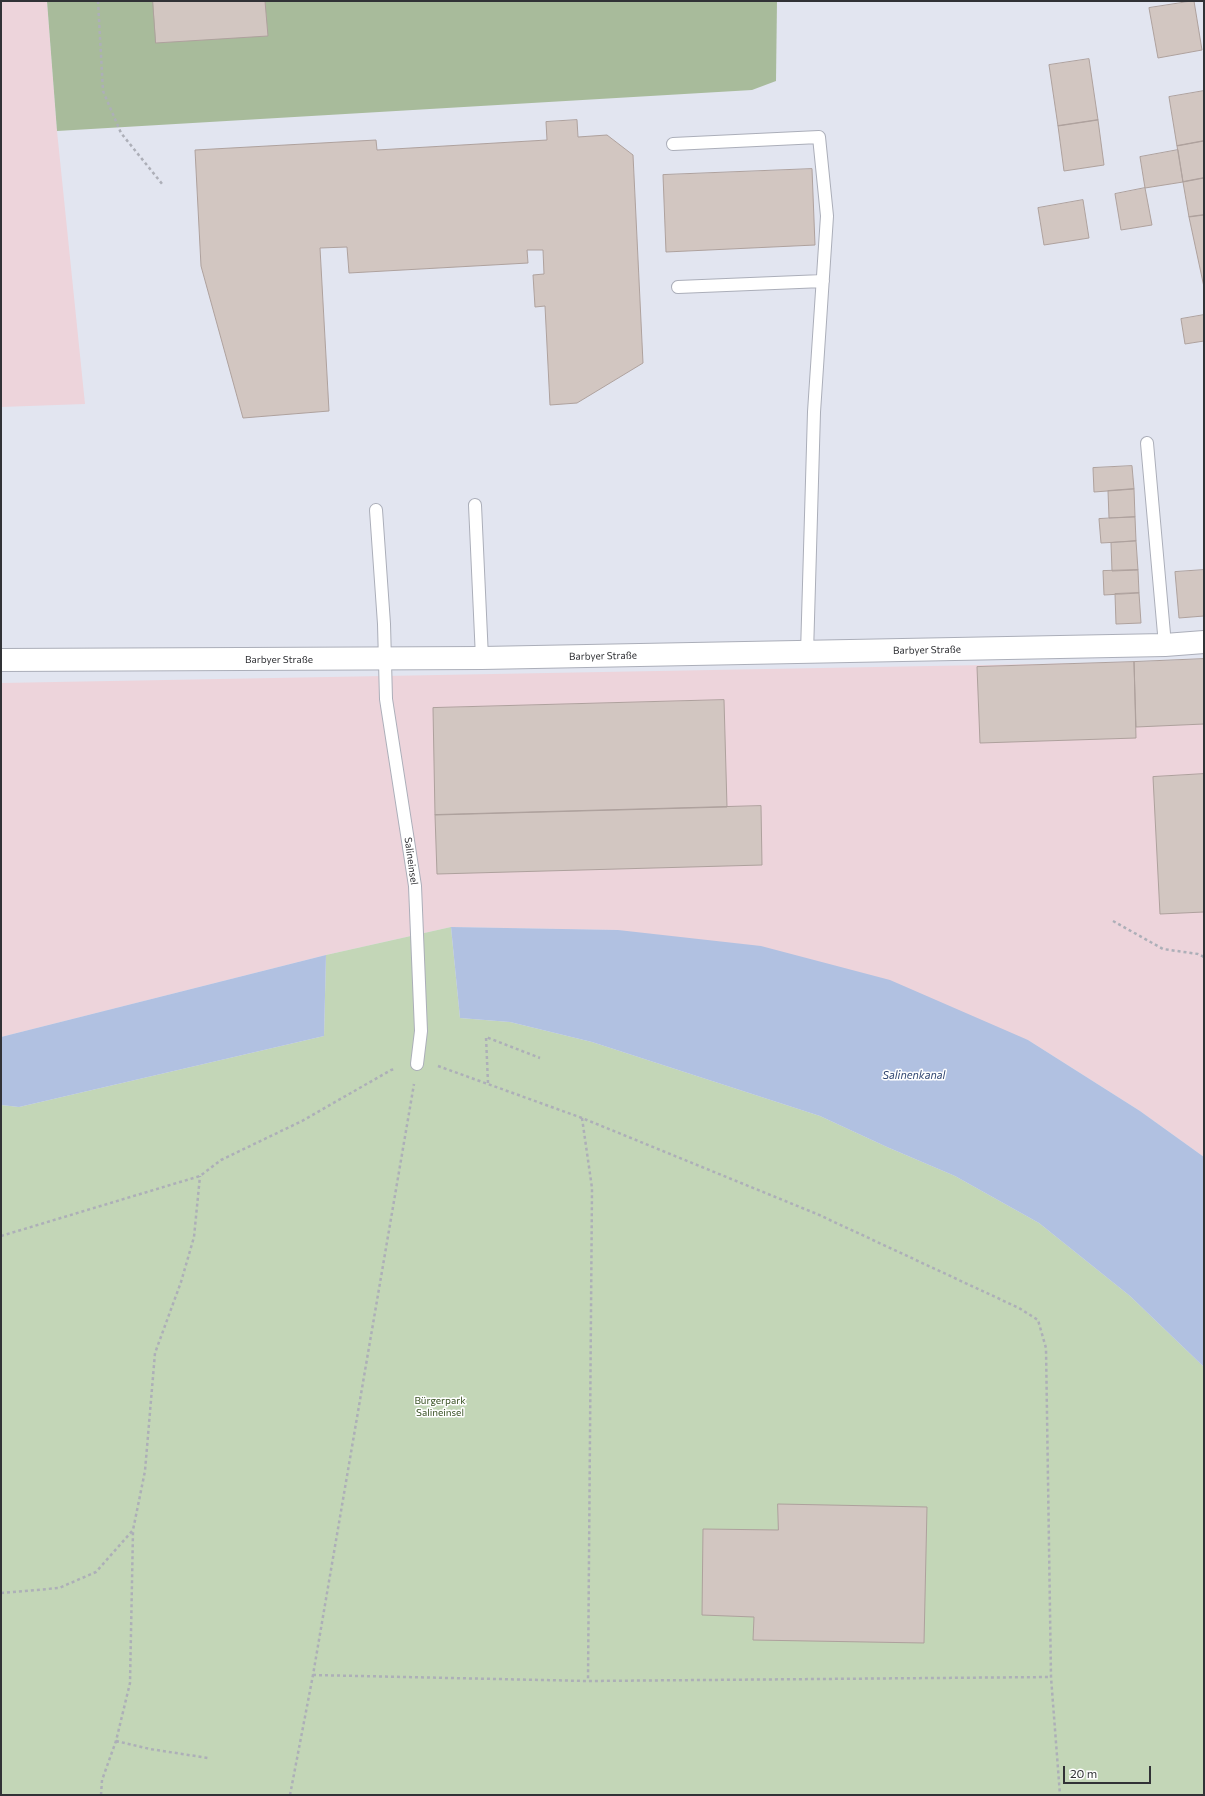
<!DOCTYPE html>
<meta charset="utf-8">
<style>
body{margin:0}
#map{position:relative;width:1205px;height:1796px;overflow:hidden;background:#e2e5f0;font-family:Commissioner,sans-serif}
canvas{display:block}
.frame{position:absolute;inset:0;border:2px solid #313236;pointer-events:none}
.scale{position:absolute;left:1063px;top:1766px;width:88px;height:18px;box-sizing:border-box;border:2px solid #313236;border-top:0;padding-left:5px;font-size:12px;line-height:14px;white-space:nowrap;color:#313236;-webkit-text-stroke:3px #fff;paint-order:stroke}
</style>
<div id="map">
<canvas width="1205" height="1796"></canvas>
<div class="frame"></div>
<div class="scale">20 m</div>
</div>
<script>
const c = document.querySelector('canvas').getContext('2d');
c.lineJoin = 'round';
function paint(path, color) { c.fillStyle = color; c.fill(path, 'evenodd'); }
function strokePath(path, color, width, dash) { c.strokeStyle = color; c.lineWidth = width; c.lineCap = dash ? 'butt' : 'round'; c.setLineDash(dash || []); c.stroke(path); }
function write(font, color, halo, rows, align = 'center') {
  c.font = font + ' Commissioner,sans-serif'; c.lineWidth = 3; c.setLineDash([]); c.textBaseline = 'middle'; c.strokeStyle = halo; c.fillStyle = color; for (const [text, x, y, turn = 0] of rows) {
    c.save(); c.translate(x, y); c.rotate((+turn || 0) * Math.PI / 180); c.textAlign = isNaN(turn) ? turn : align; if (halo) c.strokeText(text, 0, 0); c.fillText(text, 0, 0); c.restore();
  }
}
paint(new Path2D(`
 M1 1H47L57 131 85 404 1 407Z
 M1204 661V1157L1140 1111 1028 1040 618 930 451 927 326 955 1 1037V683Z`), '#edd4db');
paint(new Path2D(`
 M451 927 460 1018 510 1022 592 1042 820 1116 887 1147 955 1176 1039 1223 1130 1296 1204 1367V1795H1V1105L19 1107 324 1036 326 955Z`), '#c3d6b7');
paint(new Path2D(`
 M47 1H777L776 81 752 90 57 131Z`), '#a8bb9b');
paint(new Path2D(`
 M451 927 618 930 761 946 890 980 1028 1040 1140 1111 1204 1157V1367L1130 1296 1039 1223 955 1176 887 1147 820 1116 592 1042 510 1022 460 1018Z
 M326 955 324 1036 19 1107 1 1105V1037Z`), '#b1c1e1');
const building = new Path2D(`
 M153 1H265L268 36 156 43Z
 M1194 1 1202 50 1158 58 1149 8Z
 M1089 59 1098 120 1058 126 1049 65Z
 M1204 91V141L1177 146 1169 97Z
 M577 120 578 137 607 135 633 155 643 363 577 403 550 405 545 306 535 307 533 275 544 274 543 250H527L528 263 349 273 347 247 320 248 329 411 243 418 201 266 195 150 376 140 377 150 547 140 546 122Z
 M1098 120 1104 165 1064 171 1058 126Z
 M1204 141V178L1183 182 1177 146Z
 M1178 150 1183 182 1145 188 1140 157Z
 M812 169 815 245 666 252 663 175Z
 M1204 178V215L1189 217 1183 182Z
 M1145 188 1152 225 1121 230 1115 194Z
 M1083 200 1089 238 1044 245 1038 208Z
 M1204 215V287L1189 217Z
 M1204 315V341L1185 344 1181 319Z
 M1132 466 1134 489 1094 492 1093 468Z
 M1134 489 1135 517 1109 518 1108 491Z
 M1135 517 1136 541 1101 543 1099 519Z
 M1136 541 1138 570 1112 571 1111 543Z
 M1138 570 1139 593 1104 595 1103 571Z
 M1204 570V616L1179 618 1175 572Z
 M1139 593 1141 623 1116 624 1115 594Z
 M1204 659V724L1136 727 1134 662Z
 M1134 662 1136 738 980 743 977 667Z
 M724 700 727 807 435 815 433 708Z
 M1204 774V912L1160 914 1153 777Z
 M761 806 762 865 437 874 435 815Z
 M778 1504 927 1507 924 1643 753 1640 754 1617 702 1615 703 1529 778 1530Z`);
paint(building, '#d2c6c1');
strokePath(building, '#aea19d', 1);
const service = new Path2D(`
 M673 144 819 137 827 216 814 412 807 653
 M678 287 823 281
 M1147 443 1165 645
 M475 505 482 658
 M376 510 384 624 386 699 415 886 421 1031 417 1064`);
const tertiary = new Path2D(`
 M1 660 482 658 1165 645 1204 642`);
strokePath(service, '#abaeb9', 14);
strokePath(tertiary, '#abaeb9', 24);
strokePath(new Path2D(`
 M98 1 103 91 121 133 163 185
 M1113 921 1163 949 1198 954 1204 957
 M438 1066 582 1118 817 1214 1019 1308 1038 1320 1046 1348 1051 1677 1060 1795
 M488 1083 486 1037 540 1058
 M582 1118 592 1188 588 1681
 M1 1236 200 1176 221 1160 302 1121 391 1070 396 1069
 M1 1593 59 1588 96 1572 133 1530 145 1471 155 1353 181 1282 194 1237 200 1176
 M313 1675 588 1681 1051 1677
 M116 1741 150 1749 208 1758
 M101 1795 102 1780 116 1741 130 1683 133 1531
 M290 1795 313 1675 414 1084`), '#adafb8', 2.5, [3, 3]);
strokePath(service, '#fff', 12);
strokePath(tertiary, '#fff', 22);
write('10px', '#313236', '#fff', [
 ["Barbyer Straße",927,650,-1],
 ["Barbyer Straße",603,656,-1],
 ["Barbyer Straße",279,660],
 ["Salineinsel",411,861,82]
]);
write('10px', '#354e1f', '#fff', [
 ["Bürgerpark",440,1401],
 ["Salineinsel",440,1413]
]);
write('italic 11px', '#2e446f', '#fff', [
 ["Salinenkanal",914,1075]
]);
</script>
